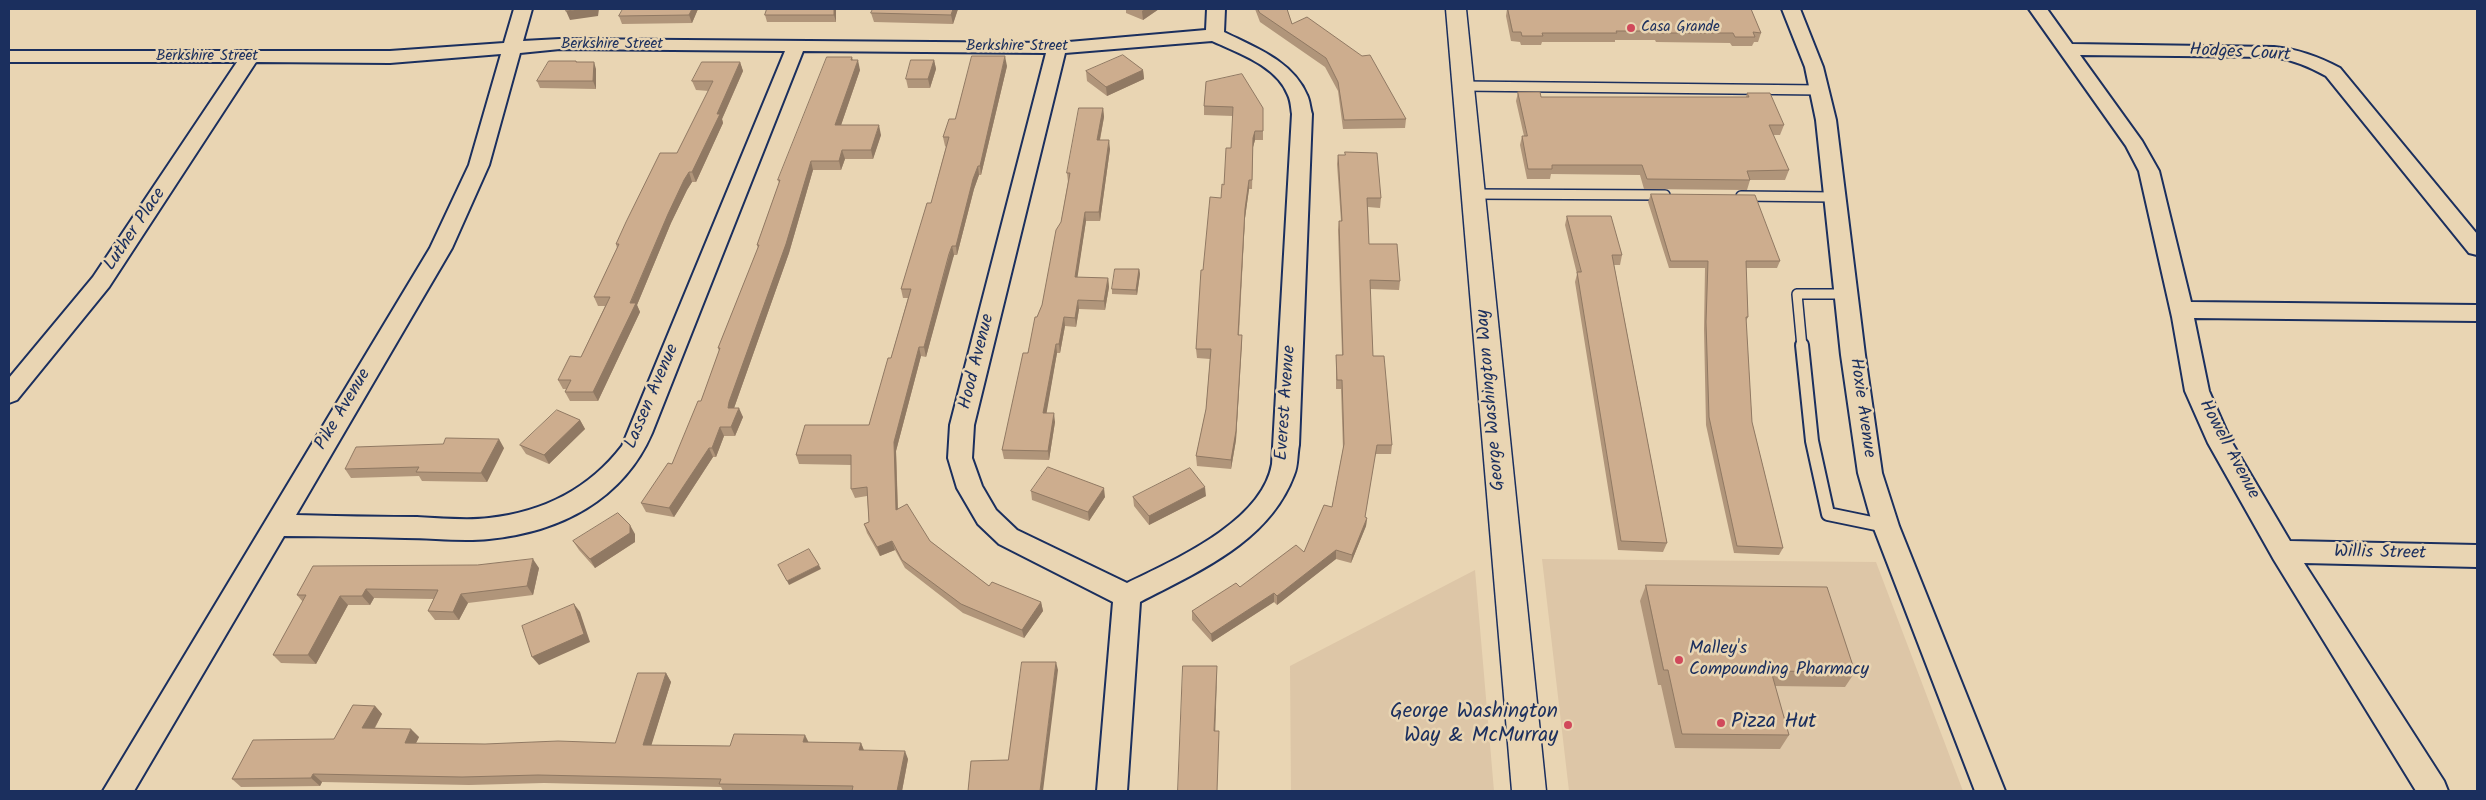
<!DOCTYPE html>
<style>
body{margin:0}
#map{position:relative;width:2486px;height:800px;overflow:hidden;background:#e9d5b3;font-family:Kalam,sans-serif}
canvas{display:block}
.frame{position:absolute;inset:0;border:10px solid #1b2f5e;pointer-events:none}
</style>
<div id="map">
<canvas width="2486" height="800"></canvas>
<div class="frame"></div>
</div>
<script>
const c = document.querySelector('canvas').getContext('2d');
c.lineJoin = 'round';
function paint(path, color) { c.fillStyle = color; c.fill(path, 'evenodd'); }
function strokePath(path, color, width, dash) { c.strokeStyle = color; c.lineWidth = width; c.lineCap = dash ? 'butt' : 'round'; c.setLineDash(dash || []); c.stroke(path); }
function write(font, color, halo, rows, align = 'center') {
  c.font = font + ' Kalam,sans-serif'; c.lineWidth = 5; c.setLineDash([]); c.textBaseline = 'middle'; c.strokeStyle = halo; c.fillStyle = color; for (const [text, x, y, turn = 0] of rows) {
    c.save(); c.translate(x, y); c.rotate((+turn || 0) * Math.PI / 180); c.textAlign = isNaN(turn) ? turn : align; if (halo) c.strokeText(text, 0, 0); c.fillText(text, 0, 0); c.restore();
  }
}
paint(new Path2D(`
 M1542 559 1876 562 1963 791H1569Z
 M1475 570 1494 791H1291L1290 666Z`), '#ddc6a7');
const laneFar1 = new Path2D(`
 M1463 86 1820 90
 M1473 194 1665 195
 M1741 196 1834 197
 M1802 347 1797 294H1846`);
const lane = new Path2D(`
 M1802 345 1812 441 1828 514 1886 526`);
const street = new Path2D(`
 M514 9H532L523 41 560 39 1057 43 1206 30 1207 9H1225L1224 32C1254 47 1293 61 1307 95 1310 101 1310 108 1312 114L1299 445C1297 455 1298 466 1294 475 1269 542 1199 571 1140 602L1127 791H1097L1113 602 999 544 978 524 957 488 948 458 950 425 1046 53 803 51 652 433C623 500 560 532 489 539 462 542 433 538 405 538 365 537 324 536 284 536L134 791H103L430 248 469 165 501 54 390 63 256 62 109 287 17 400 9 403V378L93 277 237 62H9V51H390L504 43ZM1212 41C1238 53 1277 66 1288 95 1291 101 1291 108 1292 114L1272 464C1262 522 1174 560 1127 583L1017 530 996 510 982 486 972 458 974 425 1065 53ZM560 49 785 51 622 446C589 489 543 512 489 518 466 521 441 518 417 517 377 517 336 516 296 515L452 248 489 165 520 53Z
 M1782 9H1800L1823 67 1836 120 1865 355 1882 473 1899 526 2005 791H1975L1873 526 1858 473 1841 355 1816 120 1805 67Z
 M2029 9H2047L2072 44 2274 47C2298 49 2319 57 2340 68L2477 234V255L2469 253 2326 76C2310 67 2293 60 2274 57L2080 55 2142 141 2159 171 2191 302 2477 305V321L2194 318 2209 391 2231 441 2290 541 2477 545V567L2304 563 2444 781 2448 791H2416L2274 560 2208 443 2185 391 2172 317 2139 171 2126 146Z`);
const secondary = new Path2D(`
 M1446 9H1466L1546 791H1512Z`);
strokePath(laneFar1, '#1b2f5e', 12);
strokePath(lane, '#1b2f5e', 16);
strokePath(street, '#1b2f5e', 4);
strokePath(secondary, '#1b2f5e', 3);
strokePath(laneFar1, '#e9d5b3', 9);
strokePath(lane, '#e9d5b3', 12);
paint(street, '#e9d5b3');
paint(secondary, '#e9d5b3');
paint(new Path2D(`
 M698 9 692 23 622 24 619 16Z
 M767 9H836V22H767L765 15Z
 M958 9 953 24 874 22 871 13Z
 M1126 9H1159L1143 20 1126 13Z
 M1255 9H1287L1292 24 1406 119 1405 128 1343 129 1338 91 1325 67 1260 22Z
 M1507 9H1751L1761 33 1758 42H1754L1752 46H1732L1730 43 1656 42 1655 40H1615V42H1542L1541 45H1521L1520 42 1511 41 1506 16Z
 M852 57 853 60 860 70 841 125 881 135 873 159H845L841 170H813L789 253 734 408 743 417 735 436H724L716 457H713L674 517 646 512 641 503 672 464 701 401 719 351 718 348 758 248 757 245 779 183 778 180Z
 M934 60 936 69 930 88H908L906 79Z
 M576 61 577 62 596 69V89L540 88 537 81Z
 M740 62 743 71 722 119 723 123 696 182H692L687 190 671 223 637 305 640 312 598 401H570L565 392 566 389H563L558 380 581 357 605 306H598L594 297 617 248 616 244 677 153 709 91 696 90 692 81Z
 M1007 66 981 175H979L974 189 957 255H954L951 263 926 357 921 356 896 451 898 508 930 541 989 586 1041 602 1043 611 1024 638 963 613 905 568 895 550 880 556 867 533 864 524 869 522 867 496 855 498 851 489V465L799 464 796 455 869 425 891 358 908 298H903L901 289 931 203 946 147 945 146 943 137 955 119Z
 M1143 70 1144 79 1107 96 1087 81 1086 71Z
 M1206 82 1263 108V140H1255L1253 147 1252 189H1249L1245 218 1239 335 1242 344 1236 440 1231 469 1197 466 1196 456 1206 409 1210 359 1197 358 1196 349 1203 270 1224 185 1231 148 1233 116 1204 115V106Z
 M1518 92 1541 97H1746L1747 93 1784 125 1780 135H1773L1789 170 1785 180H1750L1747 190 1644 189 1640 175 1551 174 1550 179H1527L1520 145 1522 136H1524L1516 101Z
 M1103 108 1104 117 1100 140 1110 149 1100 221H1086L1077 277 1108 278 1109 287 1105 310 1079 309 1076 327 1065 326 1060 353H1057L1046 413 1055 422 1049 460 1004 459 1002 450 1037 317 1042 305 1061 222 1068 182 1067 173Z
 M1338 155 1381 198 1380 208 1368 207 1369 244 1400 281 1399 290 1370 289 1373 356 1392 445 1391 454H1375L1365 517 1367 518 1366 526 1351 563 1336 559 1277 605 1274 602 1212 642 1192 620V611L1240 587 1304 552 1332 507 1343 449 1341 389H1336V355H1342L1338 230 1339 221H1341L1337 164Z
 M1651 194 1780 261 1777 268H1746L1748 317 1746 321 1752 422 1783 548 1779 555 1734 553 1706 425 1704 329 1705 268H1669L1648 202Z
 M1567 216 1622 255 1620 265H1614L1667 543 1663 552 1618 550 1575 282 1577 274 1565 225Z
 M1139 269 1140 274 1137 295 1112 294V289Z
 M580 420 585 429 549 464 526 454 520 445Z
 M504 448 487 482 422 481 419 476 351 478 345 469Z
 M1031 491 1105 497 1089 521 1032 500Z
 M1206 496 1149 525 1134 506 1133 497Z
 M635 534V542L595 568 579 550 573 541Z
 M539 568 533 595 468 603 459 620H435L428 611 434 599 374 598 370 605H348L316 664 281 663 273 655 303 602 297 595Z
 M1646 585 1855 672 1845 687 1775 686 1789 735 1780 749 1675 748 1661 685H1658L1640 601Z
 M666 673 671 682 651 745 730 746 808 742 861 743 864 750 908 759 902 791H723L721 787 544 783 469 785 322 782 320 786 241 787 232 779 334 739 375 706 382 714 375 728 419 737 416 743 485 744 615 743Z`), '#b0957a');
paint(new Path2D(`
 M583 9H599L598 16 570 20 566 11Z
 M692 9H698L692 23 689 15Z
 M834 9H836V22L834 15Z
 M953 9H958L953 24 951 15Z
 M1145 9H1159L1143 20 1142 11Z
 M1005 56 1007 66 981 175 980 166Z
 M858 60 860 70 838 134 835 125Z
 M934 60 936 69 930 88 928 79Z
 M594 62 596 69V89L593 81Z
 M740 62 743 71 722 119 723 123 696 182 692 172 717 114Z
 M1143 70 1144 79 1107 96 1106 87Z
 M1103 108 1104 117 1098 149 1097 140Z
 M879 125 881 135 873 159 871 150Z
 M1255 131V140L1253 147 1252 189 1253 138Z
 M1109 140 1110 149 1100 221 1099 212Z
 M842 150 845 159 841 170 839 161Z
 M811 161 813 170 789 253 733 411 728 408 729 402Z
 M978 166 979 175 974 189 957 255 956 246 973 179Z
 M689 172 692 182 687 190 671 223 637 305 640 312 598 401 593 392 668 214 684 180Z
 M1249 180V189L1245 218 1238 344 1245 209Z
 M1085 212 1086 221 1076 287 1075 277Z
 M952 246 954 255 926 357 924 347Z
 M1139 269 1140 274 1137 295 1136 290Z
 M1108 278 1109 287 1105 310 1104 301Z
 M1078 300 1079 309 1076 327 1075 318Z
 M1064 317 1065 326 1060 353 1059 344Z
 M1242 335 1236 440 1231 469V460Z
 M1056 344 1057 353 1045 422 1043 413Z
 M919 347 921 356 896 451 898 519 896 510 894 442Z
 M739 408 743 417 735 436 731 427Z
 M1054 413 1055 422 1049 460 1048 451Z
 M580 420 585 429 549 464 544 455Z
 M720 427 724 436 716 457 712 448Z
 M499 439 504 448 487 482 481 473Z
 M709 448 713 457 674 517 669 508Z
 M1205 487 1206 496 1149 525V516Z
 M1104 488 1105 497 1089 521 1088 512Z
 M1367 518 1366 526 1351 563 1352 555Z
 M630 525 635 534V542L595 568 590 559Z
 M892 541 895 550 880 556 877 547Z
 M1336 550V559L1277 605V596Z
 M533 559 539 568 533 595 527 586Z
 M819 565 821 569 789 585 787 581Z
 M366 589 374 598 370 605 362 596Z
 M1274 593V602L1212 642 1211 634Z
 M461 594 468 603 459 620 453 612Z
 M340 596 348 605 316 664 308 655Z
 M1041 602 1043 611 1024 638 1022 630Z
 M574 604 580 612 590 642 539 665 532 657Z
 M1056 662 1058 670 1043 791H1040Z
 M1217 666V675L1215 739 1214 731Z
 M666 673 671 682 649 753 643 745Z
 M375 706 382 714 370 736 362 728Z
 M411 729 419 737 412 751 405 743Z
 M805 735 809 743 803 742Z
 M861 743 864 751 859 750Z
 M905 751 908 759 902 791H897Z
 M313 774 322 782 320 786 311 778Z`), '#907963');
const building = new Path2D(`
 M567 9H583L566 11Z
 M623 9H692L689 15 619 16Z
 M767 9H834V15H765Z
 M873 9H953L951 15 871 13Z
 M1258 9H1287L1292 24 1307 17 1362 56 1370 55 1406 119 1344 120 1338 82 1326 58 1260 13Z
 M1508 9H1751L1761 33 1753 32 1755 37H1735L1733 33H1658L1657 31H1616L1617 33H1542L1543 36H1522L1521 32H1513Z
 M1123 55 1143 70 1106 87 1086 71Z
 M972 56H1005L980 166H978L973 179 956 246H952L949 254 924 347H919L894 442 896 510 907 504 930 541 989 586 992 582 1041 602 1022 630 961 604 902 560 892 541 877 547 864 524 869 522 867 487 851 489V455H796L805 425H869L888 358H891L911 289H901L927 203H931L949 137H943L949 119H955Z
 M827 57H852L851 60H858L835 125H879L871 150H842L839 161H811L786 244 729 402 728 408H739L731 427H720L712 448H709L669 508 641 503 668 463 672 464 698 401H701L720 348H718L759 245H757L780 180H778Z
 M911 60H934L928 79H906Z
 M549 61H576V62H594L593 81H537Z
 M702 62H740L717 114H720L692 172H689L684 180 668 214 630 303H636L593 392H565L571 380H558L570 356 581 357 610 297H594L619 244H616L626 222 660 153H677L713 81H692Z
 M1242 74 1263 108V131H1255L1253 138 1252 180H1249L1245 209 1238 335H1242L1236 431 1231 460 1196 456 1206 409 1211 349H1196L1201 270H1203L1210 197 1221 198 1222 184 1224 185 1226 148H1231L1233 107 1204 106 1206 82Z
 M1518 92H1540L1541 97H1749L1747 93H1770L1784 125H1769L1789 170 1747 171 1750 180 1647 179 1642 165H1552V169H1528L1522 136H1527Z
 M1079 108H1103L1097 140H1109L1099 212H1085L1075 277 1108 278 1104 301 1078 300 1075 318 1064 317 1059 344H1056L1043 413H1054L1048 451 1002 450 1023 353H1028L1035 317H1037L1042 305 1056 230 1061 222 1070 173H1067Z
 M1345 152 1377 153 1381 198H1367L1369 244H1397L1400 281 1370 280 1373 356H1384L1392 445H1377L1365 517 1367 518 1352 555 1336 550 1277 596 1274 593 1211 634 1192 611 1236 583 1240 587 1296 545 1304 552 1324 505 1332 507 1344 444 1342 380H1337L1336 355H1343L1339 221H1342L1338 155H1345Z
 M1651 194 1755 195 1780 261H1746L1748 317H1746L1752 422 1783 548 1737 546 1709 417 1706 322 1708 261H1671Z
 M1567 216H1611L1622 255H1612L1667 543 1621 541 1577 272H1581Z
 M1115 269H1139L1136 290 1112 289Z
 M557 410 580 420 544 455 520 445Z
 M446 438 499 439 481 473 416 472 419 467 345 469 356 447 443 444Z
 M1048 467 1104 488 1088 512 1031 491Z
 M1190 468 1205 487 1149 516 1133 497Z
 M618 513 630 525V533L590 559 573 541Z
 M809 549 819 565 787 581 778 565Z
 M533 559 527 586 461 594 453 612 428 611 438 590 366 589 362 596H340L308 655H273L306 595H297L313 566 477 565Z
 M1646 585 1827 587 1855 672 1771 671 1789 735 1682 734 1668 670H1664Z
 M574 604 584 634 532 657 522 626Z
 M1022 662H1056L1040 791H968L971 761 1008 760Z
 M1183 666H1217L1214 731H1219L1217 791H1178Z
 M638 673H666L643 745 730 746 734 734 805 735 803 742 861 743 859 750 905 751 897 791H852L853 786 719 784 721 779 538 775 462 777 313 774 311 778 232 779 253 740 334 739 353 705 375 706 362 728 411 729 405 743 485 744 558 741 615 743Z`);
paint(building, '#cdad8e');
strokePath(building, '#907963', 1);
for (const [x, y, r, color] of [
 [1631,28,5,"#d1495b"],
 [1679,660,5,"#d1495b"],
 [1721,723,5,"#d1495b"],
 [1568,725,5,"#d1495b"]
]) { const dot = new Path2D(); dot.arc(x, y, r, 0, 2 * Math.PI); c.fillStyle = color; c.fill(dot); strokePath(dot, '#e9d5b3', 2); }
write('15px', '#1b2f5e', '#e9d5b3', [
 ["Casa Grande",1641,28]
], 'left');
write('15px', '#1b2f5e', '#e9d5b3', [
 ["Berkshire Street",612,45],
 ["Berkshire Street",1017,47],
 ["Berkshire Street",207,57]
]);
write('18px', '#1b2f5e', '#e9d5b3', [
 ["Hodges Court",2240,54,3],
 ["Luther Place",136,230,-56],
 ["Hood Avenue",978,362,-76],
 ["Lassen Avenue",653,397,-67],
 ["George Washington Way",1492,400,-95],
 ["Everest Avenue",1287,403,-86],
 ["Hoxie Avenue",1861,408,82],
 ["Pike Avenue",344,410,-59],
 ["Howell Avenue",2228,450,62],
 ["Willis Street",2380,554,1]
]);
write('18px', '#1b2f5e', '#e9d5b3', [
 ["Malley's",1689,650],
 ["Compounding Pharmacy",1689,671]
], 'left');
write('21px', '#1b2f5e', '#e9d5b3', [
 ["George Washington",1558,713],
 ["Way & McMurray",1558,737],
 ["Pizza Hut",1731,723,"left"]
], 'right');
</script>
